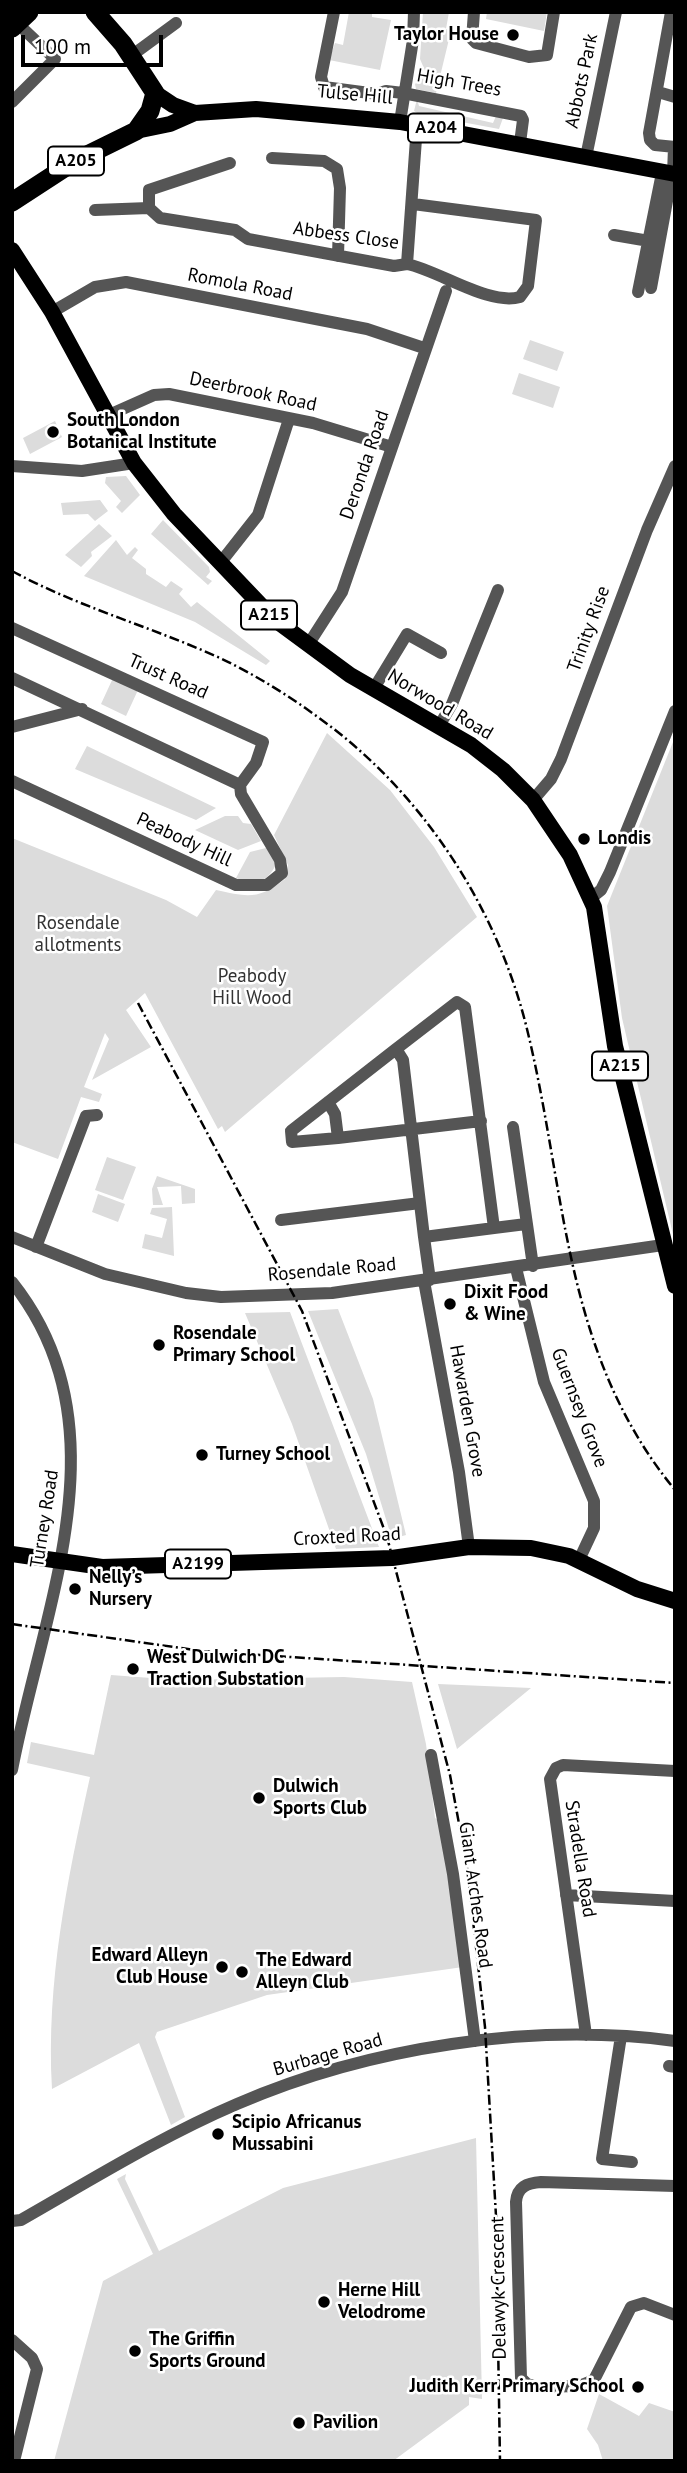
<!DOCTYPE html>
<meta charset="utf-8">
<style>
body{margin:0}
#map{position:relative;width:687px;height:2473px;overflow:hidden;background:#fff;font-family:"PT Sans",sans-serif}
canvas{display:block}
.frame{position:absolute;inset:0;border:14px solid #000;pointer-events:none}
.scale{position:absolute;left:21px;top:35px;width:142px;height:32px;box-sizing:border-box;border:4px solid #000;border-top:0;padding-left:9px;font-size:21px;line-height:24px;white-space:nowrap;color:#000;-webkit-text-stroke:5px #fff;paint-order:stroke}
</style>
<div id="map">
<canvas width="687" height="2473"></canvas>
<div class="frame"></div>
<div class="scale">100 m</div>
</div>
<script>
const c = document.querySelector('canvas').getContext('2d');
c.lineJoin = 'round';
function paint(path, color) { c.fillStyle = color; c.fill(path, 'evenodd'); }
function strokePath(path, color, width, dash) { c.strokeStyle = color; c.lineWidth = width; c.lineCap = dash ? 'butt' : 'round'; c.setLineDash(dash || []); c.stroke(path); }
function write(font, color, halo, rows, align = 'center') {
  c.font = font + ' "PT Sans",sans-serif'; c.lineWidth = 5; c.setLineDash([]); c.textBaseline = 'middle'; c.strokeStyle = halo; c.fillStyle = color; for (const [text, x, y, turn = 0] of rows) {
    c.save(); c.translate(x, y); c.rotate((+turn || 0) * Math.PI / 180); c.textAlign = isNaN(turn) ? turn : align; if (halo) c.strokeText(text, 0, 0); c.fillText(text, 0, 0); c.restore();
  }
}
paint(new Path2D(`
 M349 12H372V17L391 20 380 70 329 60 335 43 343 45Z
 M423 12H449L446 29 451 31 436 93 416 89 415 84 426 73 420 59Z
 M487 12H547L544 31 486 19Z
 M417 99 419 106 493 123 496 116 503 118 499 129 419 114 414 111Z
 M530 340 564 352 557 371 523 359Z
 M519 373 560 387 553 408 512 394Z
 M55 421 62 437 30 454 23 438Z
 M126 476 140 495 122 513 116 507 121 501 105 483 106 477Z
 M100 500 108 511 95 521 88 514 63 515 61 503Z
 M163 520 209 567 210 572 206 577 212 581 208 585 151 534Z
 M99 524 112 536 91 552 92 556 81 567 65 555Z
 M116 540 127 555 135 547 138 550 132 558 146 569V574L166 587 171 581 183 589 179 594 191 607 197 602 270 661 266 665 195 622 84 576Z
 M113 678 138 690 126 716 101 704Z
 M327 733 390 790 434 847 477 917 225 1132 222 1126 218 1129 145 993 126 1010 151 1047 92 1080 109 1039 105 1033 84 1087 102 1094 99 1102 81 1097 58 1159 12 1142V838L166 900 197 917 216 890C248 897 258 900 285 879L288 865 274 835Z
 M675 737V1243L622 1018 607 906Z
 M87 746 216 808 196 820 75 769Z
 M225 816H238L243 823 251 824 261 841 238 850 195 830Z
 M266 848 277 862C269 882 256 886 236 878L250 852Z
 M107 1157 136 1167 123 1200 95 1190Z
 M157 1176 195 1189V1203L182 1204 181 1186 157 1187 163 1205H153L152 1189Z
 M98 1194 125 1204 118 1222 92 1212Z
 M172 1207 174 1256 142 1248 145 1234 162 1238 167 1219 150 1214 152 1208Z
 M338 1309 373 1399 406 1535 392 1539 366 1454 308 1311Z
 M290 1312 379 1547 336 1549 292 1424 245 1313Z
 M111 1675 178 1680 344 1677 412 1682 426 1744 435 1818 441 1822 463 1967 267 1995 157 2032 155 2037 185 2117 171 2125 139 2043 52 2089C46 1982 67 1881 90 1777L27 1763 31 1742 94 1755Z
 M438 1684 531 1688 457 1749Z
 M476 2138 482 2399 469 2397V2405L393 2461H54L103 2281 153 2254 117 2179 126 2174 125 2179 159 2251 283 2188Z
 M599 2394 639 2416 649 2403 675 2412V2456L672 2461H603L598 2445 587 2429Z`), '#dcdcdc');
strokePath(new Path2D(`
 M334 12 321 77 324 87 377 94 386 91 403 93 521 116 523 120 520 143
 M474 12 472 39 476 43 529 57 547 55 554 12
 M671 12 649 133 650 140 655 145 675 147
 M131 56 176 23
 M658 92 675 97
 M12 102 55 59 17 23
 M400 122 413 40 414 12
 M586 157 616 12
 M272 158 324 161 337 169 340 188 338 256
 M673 174 674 147
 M149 208 160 218 235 230 248 239 394 266 407 264 417 125
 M149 208V190L230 163
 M95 210 149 208
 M614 235 649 241
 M407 264C440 271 489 306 520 297L528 286 536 220 413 204
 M651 288 672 174
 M638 292 662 173
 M52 312 95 287 126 282 367 329 424 348
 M109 415 154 395 169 394 313 423 392 447
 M12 466 82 471 134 463
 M221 562 258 515 289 419
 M12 628 263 742 256 763 240 785
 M308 645 342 592 446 291
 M12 678 240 785
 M373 690 407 634 441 653
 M439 726 452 704 498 590
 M12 727 82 709
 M12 781 236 885H267L282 873 280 860 241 794 240 785
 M533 800 551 779 561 759 647 530 675 466
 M591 898 601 890 610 872 675 711
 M328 1102 335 1114 338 1138 292 1142 291 1131 396 1049
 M513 1127 533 1266
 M338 1138 481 1121
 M281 1220 420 1203
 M494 1228 424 1237 403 1060 396 1049 457 1002 465 1007 494 1228 526 1224
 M12 1237 105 1274 186 1293 221 1297 332 1293 663 1245
 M424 1237 430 1280
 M36 1247 86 1116 97 1115
 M516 1268 544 1382 594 1501V1528L579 1560
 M424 1281 459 1472 469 1547
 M12 1282C128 1428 42 1610 12 1770
 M431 1755 453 1874 475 2041
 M566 1895 675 1901
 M586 2035 550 1779 556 1768 563 1765 675 1771
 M621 2036 602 2159 632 2162
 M669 2066 675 2067
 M675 2186 541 2182C527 2183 517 2187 516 2202L521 2378 527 2384 537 2387 579 2386 594 2380 631 2307 644 2303 675 2315
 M12 2221 21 2220C91 2180 162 2136 237 2104 369 2047 532 2022 675 2041
 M12 2340 32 2358 37 2369 14 2461`), '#555', 12);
strokePath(new Path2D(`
 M155 93 173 105 195 113
 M136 131 170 124 195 113 256 109 400 122 675 174
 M12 250 52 312 134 463 174 514 274 619 350 675 471 745 503 770 533 800 570 855 594 907 615 1046 675 1286
 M12 1554 102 1567 392 1558 469 1547 531 1548 569 1556 637 1589 675 1601`), '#000', 16);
strokePath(new Path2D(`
 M12 28 29 12
 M12 202 75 161 136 131 150 111 155 93 123 44 95 12`), '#000', 19);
strokePath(new Path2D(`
 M12 571C78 607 152 627 220 658 262 678 302 704 339 733 430 806 497 911 526 1025 567 1189 561 1351 675 1490
 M138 1003 302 1311 387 1537 450 1775 467 1867 485 2027 496 2216 500 2461
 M12 1624 202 1651 675 1683`), '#000', 2.5, [10, 3.5, 2, 3.5]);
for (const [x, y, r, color] of [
 [513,35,7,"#000"],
 [53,432,7,"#000"],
 [584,839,7,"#000"],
 [450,1304,7,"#000"],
 [159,1345,7,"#000"],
 [202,1455,7,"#000"],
 [75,1589,7,"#000"],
 [133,1669,7,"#000"],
 [259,1798,7,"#000"],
 [222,1967,7,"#000"],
 [242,1972,7,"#000"],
 [218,2134,7,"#000"],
 [324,2302,7,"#000"],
 [135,2351,7,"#000"],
 [638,2387,7,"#000"],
 [299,2423,7,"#000"]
]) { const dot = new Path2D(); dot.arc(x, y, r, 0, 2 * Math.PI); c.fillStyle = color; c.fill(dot); strokePath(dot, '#fff', 2.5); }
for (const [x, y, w] of [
 [436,128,56],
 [76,161,56],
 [269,615,56],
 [620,1066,56],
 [198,1564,66]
]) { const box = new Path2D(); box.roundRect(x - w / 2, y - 14.5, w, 29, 5); c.fillStyle = '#fff'; c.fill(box); strokePath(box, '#000', 2); }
write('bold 18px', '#000', null, [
 ["A204",436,128],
 ["A205",76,161],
 ["A215",269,615],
 ["A215",620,1066],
 ["A2199",198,1564]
]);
write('bold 19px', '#000', '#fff', [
 ["Taylor House",499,35,"right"],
 ["South London",67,421],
 ["Botanical Institute",67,443],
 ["Londis",598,839],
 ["Dixit Food",464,1293],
 ["& Wine",464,1315],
 ["Rosendale",173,1334],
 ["Primary School",173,1356],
 ["Turney School",216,1455],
 ["Nelly’s",89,1578],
 ["Nursery",89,1600],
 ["West Dulwich DC",147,1658],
 ["Traction Substation",147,1680],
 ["Dulwich",273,1787],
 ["Sports Club",273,1809],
 ["Edward Alleyn",208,1956,"right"],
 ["Club House",208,1978,"right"],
 ["The Edward",256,1961],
 ["Alleyn Club",256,1983],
 ["Scipio Africanus",232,2123],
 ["Mussabini",232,2145],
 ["Herne Hill",338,2291],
 ["Velodrome",338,2313],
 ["The Griffin",149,2340],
 ["Sports Ground",149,2362],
 ["Judith Kerr Primary School",624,2387,"right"],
 ["Pavilion",313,2423]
], 'left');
write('19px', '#000', '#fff', [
 ["Abbots Park",582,81,-78],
 ["High Trees",459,83,10],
 ["Tulse Hill",355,95,5],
 ["Abbess Close",346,236,8],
 ["Romola Road",240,285,11],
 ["Deerbrook Road",253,392,12],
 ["Deronda Road",365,465,-71],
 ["Trinity Rise",589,629,-70],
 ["Trust Road",168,677,24],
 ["Norwood Road",440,705,31],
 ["Peabody Hill",184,840,25],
 ["Rosendale Road",332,1270,-5],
 ["Guernsey Grove",579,1408,69],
 ["Hawarden Grove",467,1411,80],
 ["Turney Road",45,1519,-81],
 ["Croxted Road",347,1537,-3],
 ["Stradella Road",580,1859,81],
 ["Giant Arches Road",475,1895,82],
 ["Burbage Road",328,2055,-16],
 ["Delawyk Crescent",499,2288,-91]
]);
write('19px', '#333', '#fff', [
 ["Rosendale",78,924],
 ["allotments",78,946],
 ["Peabody",252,977],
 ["Hill Wood",252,999]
]);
</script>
